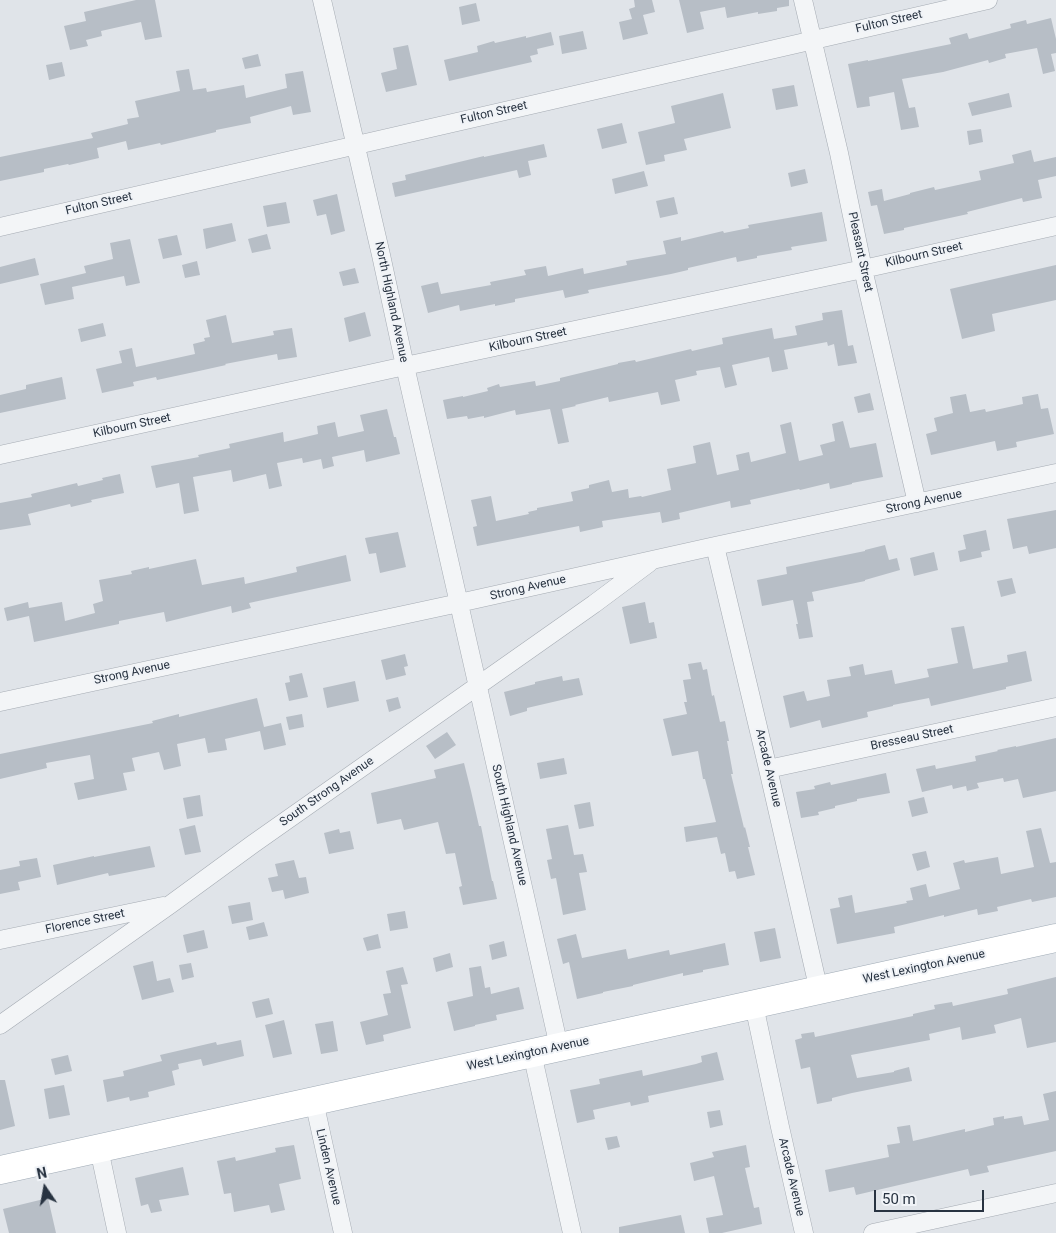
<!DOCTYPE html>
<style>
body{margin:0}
#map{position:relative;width:1056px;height:1233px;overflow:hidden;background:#e0e4e9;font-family:Roboto,sans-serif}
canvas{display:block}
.north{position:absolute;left:20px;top:1163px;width:50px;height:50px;-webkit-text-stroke:4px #f0f3f7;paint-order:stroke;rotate:348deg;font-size:14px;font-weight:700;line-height:20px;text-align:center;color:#283341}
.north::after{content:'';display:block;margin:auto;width:18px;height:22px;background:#283341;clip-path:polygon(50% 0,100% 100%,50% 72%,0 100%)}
.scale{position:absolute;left:874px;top:1190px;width:110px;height:22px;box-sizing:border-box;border:2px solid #283341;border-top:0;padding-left:6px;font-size:15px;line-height:18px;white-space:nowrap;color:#283341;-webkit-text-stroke:4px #f0f3f7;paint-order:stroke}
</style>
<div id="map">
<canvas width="1056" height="1233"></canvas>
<div class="north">N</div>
<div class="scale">50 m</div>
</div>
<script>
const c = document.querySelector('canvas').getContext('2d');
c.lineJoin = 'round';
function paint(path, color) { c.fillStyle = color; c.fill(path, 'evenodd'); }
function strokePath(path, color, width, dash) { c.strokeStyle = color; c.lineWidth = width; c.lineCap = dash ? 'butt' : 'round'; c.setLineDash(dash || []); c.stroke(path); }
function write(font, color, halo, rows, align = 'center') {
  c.font = font + ' Roboto,sans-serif'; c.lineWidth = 4; c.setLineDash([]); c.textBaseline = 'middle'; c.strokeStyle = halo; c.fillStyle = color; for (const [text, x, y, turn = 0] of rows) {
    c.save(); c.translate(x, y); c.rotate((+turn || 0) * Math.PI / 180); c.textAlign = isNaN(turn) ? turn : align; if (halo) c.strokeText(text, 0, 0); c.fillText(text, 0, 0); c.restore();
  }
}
paint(new Path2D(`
 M136 0H155L162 37 145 40 141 22 101 31 102 36 86 40 88 46 70 50 64 26 86 21 84 12Z
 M634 0H652L655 12 643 15 648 34 623 40 619 22 632 19 629 9 635 7Z
 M679 0H789V6L777 8V11L758 14V12L727 18 725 7 700 12 704 29 687 33Z
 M476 3 480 21 462 25 459 7Z
 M1051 18 1056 39V53L1051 54 1055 71 1043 74 1037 48 1005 54 1006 58 989 63 988 60 943 72 902 79 909 108 915 107 919 127 901 130 894 92 869 97 870 106 857 108 848 64 868 60V61L951 44 949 38 967 33 969 39 1011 28 1010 24 1026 20 1027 24Z
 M583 31 587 49 562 54 559 36Z
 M551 32 554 45 537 49 538 54 530 56 532 62 449 81 444 60 478 52 477 46 494 41 495 43 526 36V38Z
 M408 45 417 85 386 92 381 73 397 69 393 48Z
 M258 54 261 66 245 69 242 58Z
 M62 62 65 76 49 80 46 65Z
 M189 69 193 90 206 88 207 92 244 85 246 98 287 88 285 74 303 71 311 112 293 115 291 106 250 117 251 123 216 130V132L161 145 160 143 128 150 126 141 97 148 99 158 69 165 68 164 44 169V172L0 181V157L93 138 91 133 128 124 127 119 139 117 135 101 180 91 176 71Z
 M794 85 798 106 776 110 772 89Z
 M723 93 731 128 684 139 687 150 664 155 665 161 646 165 638 132 675 123 671 106Z
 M1009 93 1012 107 972 116 968 103Z
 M622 123 627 143 602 149 597 129Z
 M981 129 983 142 969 145 967 131Z
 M544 144 547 157 528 161 531 175 519 178 517 170 395 197 392 183 406 180 405 175 484 156V157Z
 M1031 150 1034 162 1056 157V176L1038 180 1042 198 1023 202 1022 198 967 212 968 214 904 228V230L884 234 877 205 871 206 868 192 882 189 884 201 910 194V193L934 187 935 190 981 180 979 171 1014 163 1012 155Z
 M805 169 808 183 791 187 788 173Z
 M644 171 648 186 615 194 612 179Z
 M337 194 345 231 331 235 326 214 317 216 313 200Z
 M674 197 678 214 660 218 656 201Z
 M286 202 290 223 267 227 263 206Z
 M822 212 827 241 791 247 792 250 757 256V258L737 262 736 257 688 268V270L671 274 588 290 589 293 565 298 563 290 515 299V302L495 306V304L460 311 459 305 428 313 421 286 438 282 441 294 491 285 490 282 526 275 524 270 546 266 548 276 583 268 584 274 627 265 626 261 666 254 663 241 681 237V241L723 231 724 233 749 228 748 225Z
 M232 223 236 241 206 249 203 229Z
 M267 234 271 249 252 253 248 239Z
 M177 235 182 255 163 259 158 239Z
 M130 239 140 283 126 286 124 276 72 287 74 299 45 305 40 284 86 273 84 266 113 259 110 243Z
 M35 258 39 275 0 284V267Z
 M197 261 200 275 185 278 182 265Z
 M1056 265V300L992 314 995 331 962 339 950 289Z
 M355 268 359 283 343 286 339 272Z
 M842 310 848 346 853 345 857 363 838 366 834 344 828 346 827 342 784 350 788 369 772 372 769 357 732 365 737 385 725 388 720 367 696 371 697 375 675 380 680 401 661 405 658 392 609 402 608 397 575 405 576 406 562 409 569 442 558 444 550 409 516 415 515 410 484 418V416L468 419 467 416 447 419 443 400 463 396V397L488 391 487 388 499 384 500 387 535 381 536 386 560 381V378L618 364V363L635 360 636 362 691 349 692 351 723 344 722 338 772 328 774 339 797 335 795 326 823 320 822 313Z
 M365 312 371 336 349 342 344 318Z
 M226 315 232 343 274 335 273 331 292 328 297 357 278 360 277 354 225 364 226 365 199 371 157 380 156 377 133 382 134 386 102 393 96 369 122 363 119 351 132 348 136 367 195 354 193 344 205 341 204 338 210 337 206 320Z
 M103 323 106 336 81 342 78 329Z
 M62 377 66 399 0 413V395L26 389V385Z
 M870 393 874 410 858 413 854 397Z
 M966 394 970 412 985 409 986 412 1023 404 1022 397 1038 394 1041 409 1048 408 1054 434 1016 442 1017 447 997 451 995 441 931 455 926 434 937 431 934 418 953 413 950 397Z
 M387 409 394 437H396L400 454 366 462 364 450 332 457 334 466 323 469 321 459 303 463 302 458 277 463 282 486 269 489 266 474 233 482 231 470 193 477 199 511 184 514 179 483 156 488 151 466 199 457 198 455 230 448 229 444 283 432 284 442 318 434 317 426 335 422 338 437 364 431 360 415Z
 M843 421 850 448 876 443 883 477 852 483V484L830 489 829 483 800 490 799 489 750 500 751 504 731 508 730 501 679 513 680 519 662 523 660 512 602 521 603 527 580 532 579 526 477 546 473 527 477 526 471 500 491 496 496 521 529 514 528 512 537 510V508L573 501 571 492 589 488V485L609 480 612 492 628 489 629 498 641 496 642 497 671 490 667 469 696 463 693 446 710 442 717 475 739 470 736 455 749 452 751 462 786 453 780 425 791 422 799 461 823 455 820 445 835 441 832 424Z
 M120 474 124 493 91 500 92 502 71 507 70 504 28 514 31 525 0 530V503L32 497 31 494 56 488 77 483 78 486 103 480 102 478Z
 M1056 510V548L1029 554 1027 546 1013 549 1007 519Z
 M986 530 990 550 981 552 982 557 960 562 958 551 966 549 963 535Z
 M398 532 406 567 380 573 376 553 369 554 365 538Z
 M885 545 889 560 897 558 900 570 865 580V581L812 592 814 601 807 602 813 637 799 639 796 624H798L793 600 762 606 757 580 787 574 786 567 865 551V550Z
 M934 552 938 570 914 576 910 558Z
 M346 555 351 581 249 603 251 608 232 613 231 606 166 622 164 612 119 621V624L34 642 29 616 7 621 4 608 28 602 29 608 62 602 65 621 95 613 93 604 103 601 99 580 132 574 131 571 149 567V569L196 559 202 585 244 577 245 584 297 572 296 567Z
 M1012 578 1016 593 1001 597 997 581Z
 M645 602 649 623 654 622 657 638 630 644 622 607Z
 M964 626 973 669 1008 662 1007 655 1026 651 1032 681 1006 687V689L931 706 929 698 893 705V706L867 712 868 717 822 728 820 720 790 728 783 696 804 691 807 701 830 696 827 680 851 676 849 667 863 664 865 675 892 670 895 684 929 677 927 669 958 663 951 628Z
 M405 654 408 666 404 667 406 675 386 680 381 660Z
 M701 662 703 670 707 669 712 696 714 695 720 722 725 721 729 741H727L733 774H731L744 828 745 827 750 847H748L755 875 737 879 735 871 729 872 725 853 721 854 717 837 686 842 684 827 716 822 705 779H703L698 751 672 756 663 719 687 714 684 702H687L683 680 691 679 688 664Z
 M302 673 308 697 289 701 285 683 290 682 289 676Z
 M562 676 563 681 579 678 583 695 527 708V711L510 716 504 692 535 684V682Z
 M355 681 359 701 327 708 323 688Z
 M398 697 401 708 389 712 386 700Z
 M257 698 264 727 281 723 286 745 264 750 260 731 225 739 227 750 208 753 205 738 177 744 181 766 164 770 159 752 132 758 135 771 123 773 127 790 78 800 74 783 94 779 90 755 46 763 47 768 0 779V754L153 723 152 721 179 714V717Z
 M302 714 304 727 289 730 286 717Z
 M447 732 456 745 435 759 426 746Z
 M1056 738V791L1023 798 1018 779 1004 782 1003 778 977 783 979 788 967 791 966 786 953 789 952 785 922 792 916 769 935 765 936 769 976 761 975 756 998 751 997 750 1016 746V747Z
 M564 758 567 774 540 779 537 763Z
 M464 763 471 791 479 826H481L492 881H493L497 899 463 905 459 887 462 886 455 853 446 854 438 822 404 830 401 819 377 824 371 793 436 778 434 770Z
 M886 773 890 793 857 799V801L835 806V808L818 812 819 815 801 818 796 792 815 789 814 786 830 782 831 785Z
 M200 795 203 816 187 819 183 798Z
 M924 797 928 813 912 817 908 801Z
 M590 802 594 826 579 829 574 805Z
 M195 825 201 852 185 855 179 829Z
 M568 825 574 855 583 854 587 872 579 873 586 910 563 915 556 878 551 879 547 860 552 859 546 829Z
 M1041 828 1050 863 1056 862V897L1032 902 1031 899 997 907 998 911 978 915 977 909 944 917V915L894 927 895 933 837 944 830 909 840 907 838 898 852 895 855 913 907 903 906 901 913 900 910 888 926 884 929 897 960 889 953 863 964 860 965 863 998 857 1001 874 1034 867 1026 831Z
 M339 829 340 833 350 831 354 849 329 854 324 833Z
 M150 846 155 867 109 876 108 873 57 885 53 865 94 856V857Z
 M926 851 930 867 917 871 912 854Z
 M37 858 41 877 18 882 20 890 0 894V870L20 866 19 861Z
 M294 860 299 878 306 877 309 893 285 899 283 890 272 892 268 878 278 876 275 864Z
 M250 902 253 920 232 924 228 906Z
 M405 911 408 928 390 931 387 914Z
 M264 922 268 936 249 940 246 927Z
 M775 928 781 958 760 962 754 932Z
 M204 930 208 948 187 953 183 935Z
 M378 934 381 948 367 951 363 938Z
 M576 934 582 958 626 949 628 959 669 950 670 955 725 943 729 965 703 970V972L683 976V973L633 985V986L603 992V993L577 999 569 962 563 964 557 939Z
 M504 941 507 956 492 960 489 945Z
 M450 953 453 967 436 972 433 958Z
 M153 961 157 981 170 978 174 992 142 1000 133 966Z
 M191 963 194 977 182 980 179 965Z
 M481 966 485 988 490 987 491 994 519 987 524 1009 496 1015 497 1020 475 1025V1026L454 1031 447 1002 473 996 469 968Z
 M403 967 408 984 401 985 411 1028 383 1035 384 1041 366 1045 360 1022 388 1015 383 994 391 993 386 971Z
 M1056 977V1042L1027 1048 1021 1018 994 1025 996 1033 962 1040 960 1027 929 1034 930 1040 851 1055 857 1078 894 1072V1071L909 1067 912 1081 852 1093 832 1098V1101L817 1104 810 1067 801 1069 795 1040 802 1038 801 1034 814 1032 815 1037 913 1016V1014L935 1009 934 1005 952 1002 953 1006 1008 994 1007 989Z
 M269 998 273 1014 256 1018 252 1002Z
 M284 1020 292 1054 273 1058 265 1025Z
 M333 1021 338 1051 321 1054 315 1024Z
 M241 1040 244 1056 203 1066 201 1059 178 1064 179 1069 172 1071 175 1085 148 1092 149 1097 130 1101 129 1097 107 1102 103 1080 124 1076 123 1071 162 1061 160 1055 216 1042 217 1045Z
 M717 1052 724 1080 648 1096 649 1102 631 1106 630 1102 593 1110 595 1119 577 1123 570 1090 600 1084 599 1079 642 1070 643 1076 696 1064 702 1062 701 1056Z
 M68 1055 72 1071 55 1075 51 1059Z
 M0 1080H5L15 1126 0 1130Z
 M64 1085 70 1115 49 1119 44 1089Z
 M1056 1091V1151L987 1166 989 1172 970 1176 968 1169 856 1195 854 1187 829 1192 825 1170 889 1157 887 1145 900 1143 897 1127 910 1125 913 1141 965 1129V1132L994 1125 993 1118 1004 1116V1119L1022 1116 1024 1125 1049 1120 1043 1094Z
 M720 1110 723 1125 710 1128 707 1112Z
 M617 1136 620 1147 608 1150 605 1138Z
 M294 1145 301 1179 279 1184 285 1210 271 1213 269 1205 234 1212 231 1193 224 1194 217 1161 235 1157 236 1161 276 1152 275 1148Z
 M746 1145 750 1167 745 1168 754 1208 759 1207 762 1224 722 1233H709L706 1218 723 1215 714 1176 694 1181 690 1163 714 1157 712 1152Z
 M183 1167 189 1195 159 1200 162 1211 151 1213 148 1204 141 1206 135 1178Z
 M48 1198 56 1233H9L3 1209Z
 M681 1215 685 1233H619V1227Z`), '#b7bec6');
const minor = new Path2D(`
 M322 0 381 255 405 366 480 696 559 1047
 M803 0 839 153 863 269 917 503
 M0 227 988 0
 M0 455 405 366 863 269 1056 226
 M715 546 768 769 819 991
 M0 702 459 603 715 546 1056 473
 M768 769 1056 707
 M0 940 163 906
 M754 1005 780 1127 804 1233
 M0 1025 171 904 253 844 594 604 649 563
 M532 1053 572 1233
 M314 1101 343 1233
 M99 1149 117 1233
 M873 1233 1056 1193`);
const primary = new Path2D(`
 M0 1170 1056 938`);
strokePath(minor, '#a5abb3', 19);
strokePath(primary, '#9faab5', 29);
strokePath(minor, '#f3f5f7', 18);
strokePath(primary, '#fff', 28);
write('12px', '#283341', '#f0f3f7', [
 ["Fulton Street",889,22,-13],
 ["Fulton Street",494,113,-13],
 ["Fulton Street",99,204,-13],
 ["Pleasant Street",860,252,78],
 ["Kilbourn Street",924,255,-13],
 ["North Highland Avenue",391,302,78],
 ["Kilbourn Street",528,340,-12],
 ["Kilbourn Street",132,426,-12],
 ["Strong Avenue",924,502,-12],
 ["Strong Avenue",528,588,-13],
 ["Strong Avenue",132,673,-12],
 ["Bresseau Street",912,738,-12],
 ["Arcade Avenue",768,768,77],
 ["South Strong Avenue",327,792,-35],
 ["South Highland Avenue",509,825,77],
 ["Florence Street",85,922,-12],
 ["West Lexington Avenue",924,967,-12],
 ["West Lexington Avenue",528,1054,-12],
 ["Linden Avenue",328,1167,77],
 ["Arcade Avenue",791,1177,77]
]);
</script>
